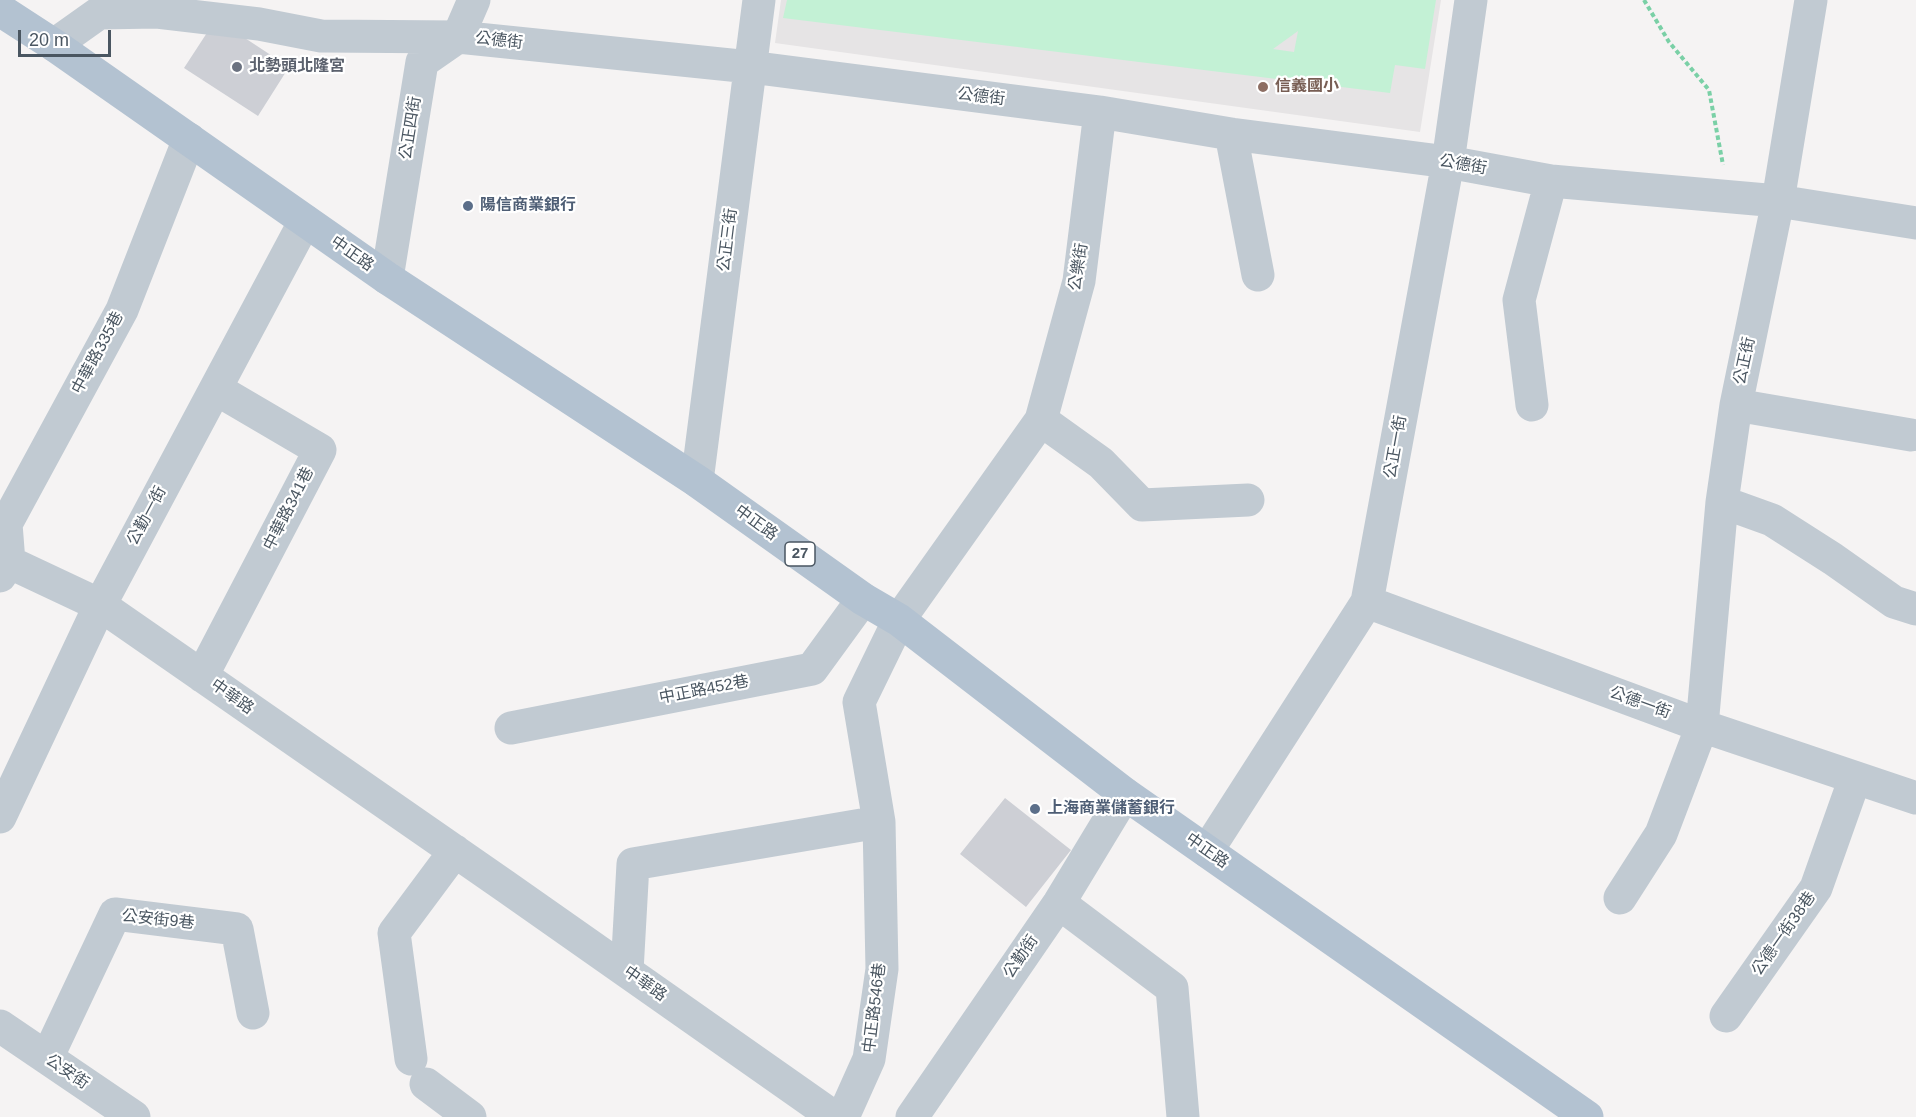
<!DOCTYPE html>
<meta charset="utf-8">
<style>
body{margin:0}
#map{position:relative;width:1916px;height:1117px;overflow:hidden;background:#f5f3f3;font-family:Arial,sans-serif}
canvas{display:block}
.scale{position:absolute;left:18px;top:30px;width:93px;height:27px;box-sizing:border-box;border:3px solid #4a5661;border-top:0;padding-left:8px;font-size:18px;line-height:21px;white-space:nowrap;color:#4a5661;-webkit-text-stroke:4px #fff;paint-order:stroke}
</style>
<div id="map">
<canvas width="1916" height="1117"></canvas>
<div class="scale">20 m</div>
</div>
<script>
const c = document.querySelector('canvas').getContext('2d');
c.lineJoin = 'round';
function paint(path, color) { c.fillStyle = color; c.fill(path, 'evenodd'); }
function strokePath(path, color, width, dash) { c.strokeStyle = color; c.lineWidth = width; c.lineCap = dash ? 'butt' : 'round'; c.setLineDash(dash || []); c.stroke(path); }
function write(font, color, halo, rows, align = 'center') {
  c.font = font + ' Arial,"Noto Sans TC",sans-serif'; c.lineWidth = 4.5; c.setLineDash([]); c.textBaseline = 'middle'; c.strokeStyle = halo; c.fillStyle = color; for (const [text, x, y, turn = 0] of rows) {
    c.save(); c.translate(x, y); c.rotate((+turn || 0) * Math.PI / 180); c.textAlign = isNaN(turn) ? turn : align; if (halo) c.strokeText(text, 0, 0); c.fillText(text, 0, 0); c.restore();
  }
}
paint(new Path2D(`
 M781 0H1441L1420 132 775 43Z`), '#e6e4e5');
paint(new Path2D(`
 M787 0H1436L1425 69 1395 65 1390 93 783 18ZM1298 31 1294 52 1273 49Z`), '#c3f1d5');
paint(new Path2D(`
 M216 19 289 67 258 116 184 68Z
 M1005 798 1071 850 1026 907 960 854Z`), '#cdcfd5');
strokePath(new Path2D(`
 M1644 0 1669 42 1709 90 1723 165`), '#7ad0a6', 4, [4.5, 3]);
strokePath(new Path2D(`
 M54 45 99 13 157 12 259 24 321 36 458 37 750 67 1100 112 1231 134 1448 162 1551 181 1778 201 1916 223
 M1231 134 1258 275
 M387 278 422 62 458 37 474 0
 M1532 405 1519 300 1551 181
 M1736 405 1911 435
 M1041 420 1101 463 1142 505 1248 500
 M697 481 759 0
 M1722 502 1772 520 1833 559 1894 602 1916 609
 M0 558 100 605 505 886 834 1117
 M0 576 9 562 6 524 122 310 189 139
 M1367 602 1702 726 1916 798
 M202 676 320 450 216 389
 M511 728 812 669 863 599
 M0 817 100 605 305 221
 M1207 851 1367 602 1448 162 1471 0
 M1620 898 1661 834 1702 726 1722 502 1736 405 1778 201 1811 0
 M1059 903 1172 988 1183 1117
 M627 971 633 864 879 822
 M1726 1016 1816 888 1855 778
 M0 1026 134 1117
 M47 1058 115 914 237 929 253 1013
 M411 1059 394 933 455 851
 M426 1084 470 1117
 M843 1117 869 1059 882 969 879 822 859 702 899 620 1041 420 1079 281 1100 112
 M912 1117 1059 903 1125 794`), '#c1cad2', 33);
strokePath(new Path2D(`
 M0 10 54 45 387 278 697 481 863 599 899 620 1125 794 1587 1117`), '#b3c2d1', 33);
for (const [x, y, r, color] of [
 [237,67,6,"#6b7280"],
 [1263,87,6,"#8d6e63"],
 [468,206,6,"#5c6f8a"],
 [1035,809,6,"#5c6f8a"]
]) { const dot = new Path2D(); dot.arc(x, y, r, 0, 2 * Math.PI); c.fillStyle = color; c.fill(dot); strokePath(dot, '#fff', 2); }
for (const [x, y, w] of [
 [800,554,30]
]) { const box = new Path2D(); box.roundRect(x - w / 2, y - 12, w, 24, 4.5); c.fillStyle = '#fff'; c.fill(box); strokePath(box, '#4a5661', 1.5); }
write('bold 15px', '#4a5661', null, [
 ["27",800,554]
]);
write('16px', '#4a5661', '#fff', [
 ["公德街",499,41,6],
 ["公德街",981,97,7],
 ["公正四街",411,128,-81],
 ["公德街",1463,165,10],
 ["公正三街",728,240,-83],
 ["中正路",352,254,35],
 ["公樂街",1079,267,-81],
 ["中華路335巷",98,353,-62],
 ["公正街",1745,361,-78],
 ["公正一街",1396,447,-80],
 ["中華路341巷",289,509,-63],
 ["公勤一街",147,516,-62],
 ["中正路",756,523,36],
 ["中正路452巷",704,690,-11],
 ["中華路",232,697,35],
 ["公德一街",1640,703,20],
 ["中正路",1207,851,35],
 ["公安街9巷",158,920,6],
 ["公德一街38巷",1784,934,-55],
 ["公勤街",1021,957,-56],
 ["中華路",645,984,35],
 ["中正路546巷",875,1008,-83],
 ["公安街",67,1072,34]
]);
write('bold 16px', '#5b616d', '#fff', [
 ["北勢頭北隆宮",249,67]
], 'left');
write('bold 16px', '#785e54', '#fff', [
 ["信義國小",1275,87]
], 'left');
write('bold 16px', '#4e5e75', '#fff', [
 ["陽信商業銀行",480,206],
 ["上海商業儲蓄銀行",1047,809]
], 'left');
</script>
